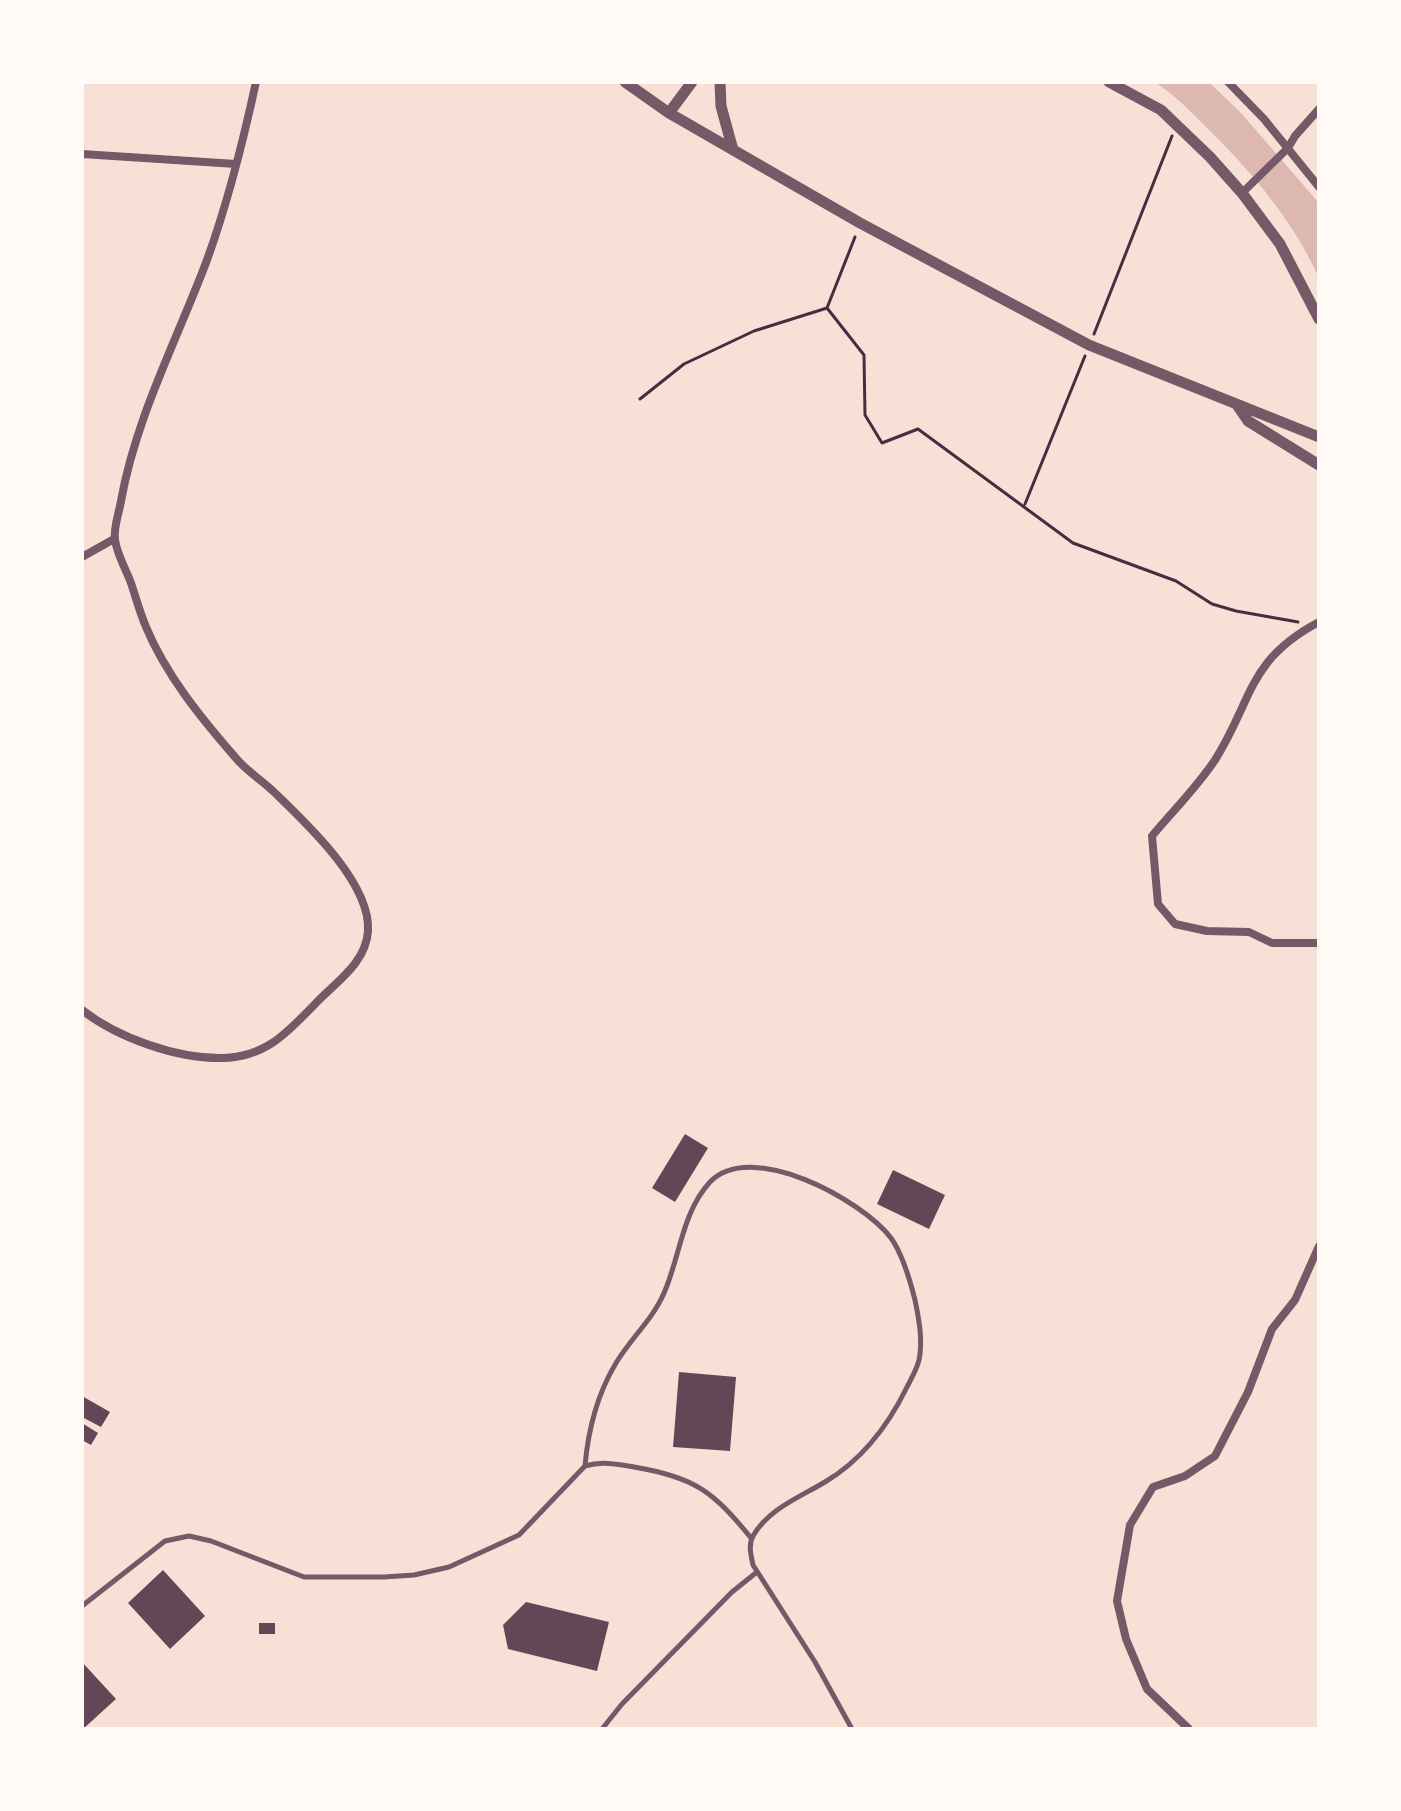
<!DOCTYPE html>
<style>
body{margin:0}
#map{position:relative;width:1401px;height:1811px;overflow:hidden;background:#f7e1d7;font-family:Ubuntu,sans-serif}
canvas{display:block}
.frame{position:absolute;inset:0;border:84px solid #fffaf5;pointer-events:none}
</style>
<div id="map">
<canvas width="1401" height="1811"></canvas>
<div class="frame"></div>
</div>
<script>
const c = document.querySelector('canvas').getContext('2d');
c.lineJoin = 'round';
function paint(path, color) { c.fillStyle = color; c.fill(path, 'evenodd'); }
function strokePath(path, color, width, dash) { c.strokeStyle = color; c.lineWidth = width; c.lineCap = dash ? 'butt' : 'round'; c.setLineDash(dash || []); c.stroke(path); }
paint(new Path2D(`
 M1154 82H1209L1242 114 1319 203V278C1293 220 1251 171 1205 126 1189 110 1174 94 1154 82Z`), '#dcb8b0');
paint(new Path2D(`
 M685 1134 708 1148 675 1202 652 1188Z
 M893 1170 945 1195 929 1229 877 1204Z
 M679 1372 736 1377 730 1451 673 1447Z
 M82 1396 110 1412 101 1427 82 1417Z
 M82 1423 98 1433 91 1445 82 1440Z
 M163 1570 205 1616 170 1649 128 1603Z
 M526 1602 609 1622 597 1671 508 1649 503 1625Z
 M259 1623H275V1634H259Z
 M82 1662 116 1699 83 1729H82Z`), '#644757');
strokePath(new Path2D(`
 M855 237 827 308 864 355 865 415 882 443 918 429 1073 543 1176 581 1212 604 1236 611 1298 622
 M1094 334 1172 136
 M640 399 684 364 754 331 827 308
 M1025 504 1085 356`), '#4a2c40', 3);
strokePath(new Path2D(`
 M585 1466C588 1431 598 1393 616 1363 631 1338 653 1319 664 1293 680 1257 682 1212 710 1182 751 1139 862 1200 891 1238 903 1255 910 1280 915 1300 919 1319 923 1341 919 1360 917 1369 911 1379 907 1387 888 1426 862 1460 825 1482 800 1497 768 1509 753 1536 748 1545 751 1555 753 1565L815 1662 852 1729
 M82 1606 165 1541 189 1536 211 1541 304 1577H384L414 1575 449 1567 519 1535 585 1466C601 1461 617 1464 634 1467 694 1477 713 1491 751 1538
 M602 1729 622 1704 732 1592 757 1572`), '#755966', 5);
strokePath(new Path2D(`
 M1228 82 1264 119 1319 187
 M82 154 236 164
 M1242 193 1288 148 1295 136 1319 109
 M82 557 114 539
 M1319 622C1247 660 1253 700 1215 760 1197 787 1173 811 1152 836L1158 904 1175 924 1207 931 1249 932 1272 943H1319
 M82 1010C118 1038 177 1059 223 1058 266 1057 288 1032 316 1003 336 982 366 963 368 931 371 883 306 823 274 792 262 780 246 771 235 757 201 718 166 675 146 627 140 613 136 598 131 583 126 570 117 554 115 540 113 529 119 513 121 501 136 417 177 340 207 260 228 202 243 142 256 82
 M1189 1729 1147 1689 1126 1639 1117 1601 1130 1525 1153 1487 1185 1476 1215 1456 1248 1392 1272 1329 1295 1300 1319 1246`), '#755966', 8);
strokePath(new Path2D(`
 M625 82 669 113 860 223 1089 345 1319 437
 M720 82 721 106 733 150
 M1109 82 1161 110 1210 157 1242 193 1280 244 1319 319
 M669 113 692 82
 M1237 405 1248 421 1319 465`), '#755966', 11);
</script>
